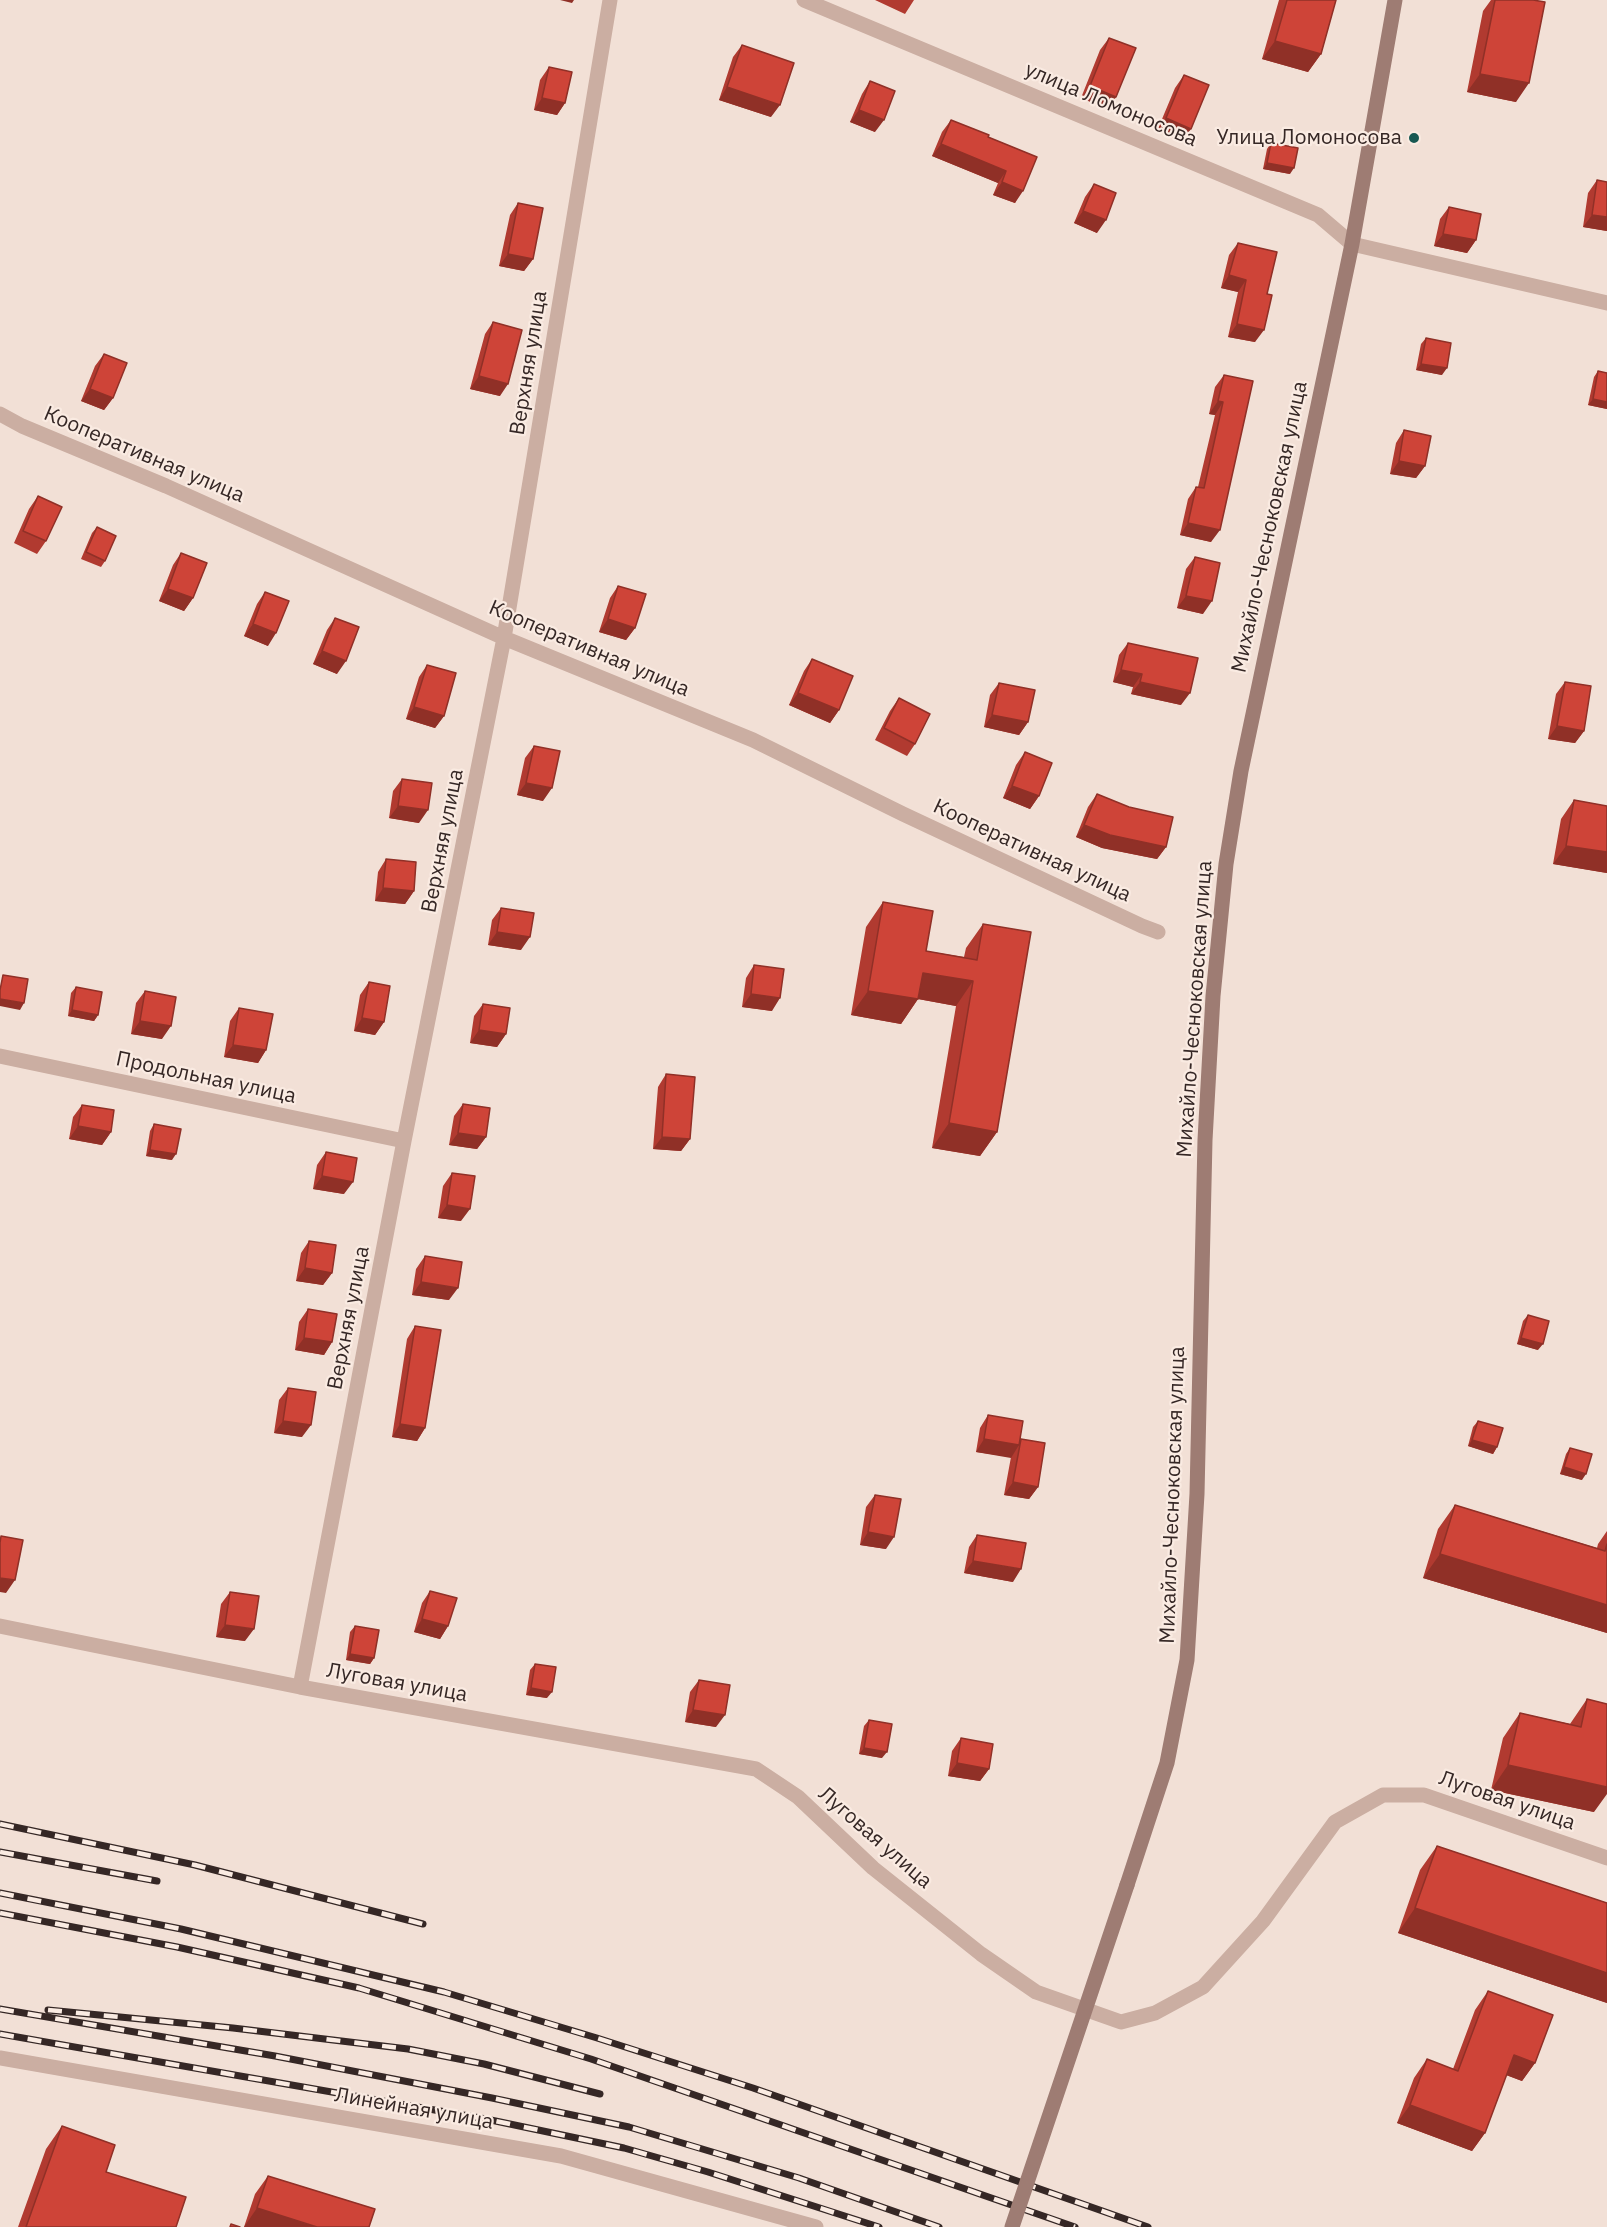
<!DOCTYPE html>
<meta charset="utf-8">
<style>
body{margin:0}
canvas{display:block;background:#f2e0d6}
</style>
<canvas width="1607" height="2227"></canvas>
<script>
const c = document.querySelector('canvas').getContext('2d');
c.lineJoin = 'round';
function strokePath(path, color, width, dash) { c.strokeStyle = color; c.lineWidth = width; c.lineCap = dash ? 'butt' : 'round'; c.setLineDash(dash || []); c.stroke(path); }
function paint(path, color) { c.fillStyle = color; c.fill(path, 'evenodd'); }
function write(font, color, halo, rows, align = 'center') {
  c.font = font + ' "IBM Plex Sans",sans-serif'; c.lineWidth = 4.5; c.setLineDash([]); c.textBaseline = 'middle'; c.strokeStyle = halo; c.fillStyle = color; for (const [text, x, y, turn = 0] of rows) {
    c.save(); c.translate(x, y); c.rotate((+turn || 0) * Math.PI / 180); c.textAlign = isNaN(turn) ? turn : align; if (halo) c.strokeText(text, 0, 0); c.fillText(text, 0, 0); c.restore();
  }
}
strokePath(new Path2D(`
 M804 0 1318 215 1352 244 1607 303
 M0 414 22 426 166 486 504 638 753 740 903 814 1142 926 1158 932
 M0 1056 404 1141
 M0 1626 300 1687 756 1769 798 1797 873 1868 981 1954 1036 1992 1121 2022 1155 2013 1203 1987 1263 1921 1335 1822 1383 1795H1424L1607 1858
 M300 1687 404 1141 504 638 610 0
 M0 2058 561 2156 816 2227`), '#cbaea2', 15);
strokePath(new Path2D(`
 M1127 1885 1167 1763 1187 1660 1197 1494 1205 1140 1213 996 1226 864 1241 771 1352 244 1395 0`), '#9e7c73', 15);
const rail = new Path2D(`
 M0 1824 195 1865 423 1924
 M0 1852 157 1881
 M0 1893 181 1929 444 1992 597 2038 753 2088 1148 2227
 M0 1913 177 1947 359 1988 591 2059 1075 2227
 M0 2009 275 2056 492 2098 629 2127 799 2178 939 2227
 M48 2010 233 2028 408 2049 484 2064 600 2094
 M0 2034 486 2119 624 2148 708 2172 879 2227`);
strokePath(rail, '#352725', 7);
strokePath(rail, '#faebe2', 4.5, [14]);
strokePath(new Path2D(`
 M1012 2227 1127 1885`), '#9e7c73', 15);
paint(new Path2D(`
 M875 0H914L905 14Z
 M1279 0H1336L1321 54 1308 72 1262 59Z
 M1491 0H1533L1516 102 1467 92 1483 11Z
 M1109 38 1116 97 1108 109 1081 98 1100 50Z
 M742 45 771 117 719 100 733 57Z
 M549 67 565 103 557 115 534 110 540 80Z
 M1184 75 1182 141 1157 131 1175 88Z
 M870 81 875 132 850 122 862 94Z
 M951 120 988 137 1037 157 1015 203 993 195 998 183 932 156 942 132Z
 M1271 143 1290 174 1263 169 1267 149Z
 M1597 180 1607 231 1583 227 1588 193Z
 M1094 184 1097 233 1074 223 1085 197Z
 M518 203 533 259 524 271 499 266 510 215Z
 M1449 207 1476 240 1467 253 1434 246 1440 219Z
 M1238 243 1277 252 1255 342 1228 337 1238 292 1221 288 1229 255Z
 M493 322 500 396 470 389 485 334Z
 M1426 338 1442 375 1416 370 1421 344Z
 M104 354 113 398 104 410 81 401 95 366Z
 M1598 371 1607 373V409L1588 405 1594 377Z
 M1224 375 1253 381 1211 542 1180 535 1188 499 1196 487H1198L1215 415 1209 414 1215 387Z
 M1404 430 1425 466 1416 478 1390 474 1396 443Z
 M38 496 46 541 37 554 14 543 29 509Z
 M97 527 105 561 101 567 81 559 92 533Z
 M181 553 193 598 184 611 159 601 173 565Z
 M1195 557 1203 614 1177 608 1186 569Z
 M618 586 635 628 626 640 599 632 610 598Z
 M265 592 268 646 244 636 257 604Z
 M335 618 337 674 313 664 327 630Z
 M1128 643 1181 705 1131 694 1133 687 1113 682 1119 655Z
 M812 659 839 710 830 723 789 705 804 671Z
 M427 665 444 716 435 728 406 719 419 677Z
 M1565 682 1584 731 1575 743 1548 739 1556 694Z
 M999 683 1028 722 1019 735 984 727 990 695Z
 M899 698 915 744 907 756 875 740 890 711Z
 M534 746 543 801 517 795 525 758Z
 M1025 752 1039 796 1030 809 1003 798 1016 765Z
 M402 779 419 823 389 818 393 791Z
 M1097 794 1166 847 1157 859 1102 848 1076 837 1088 807Z
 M1574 800 1607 806V873L1553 864 1561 819Z
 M386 859 414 891 405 904 375 901 378 872Z
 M883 902 926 951 964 957 966 948 983 924 997 1132 980 1156 932 1148 956 1006 918 999 901 1024 851 1015 866 927Z
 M501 908 521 950 488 945 492 920Z
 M754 965 772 1011 742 1007 746 978Z
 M369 982 384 1022 375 1035 354 1031 360 995Z
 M76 987 98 1015 94 1021 68 1016 71 993Z
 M145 991 162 1039 131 1034 136 1003Z
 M483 1004 506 1034 497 1047 470 1043 474 1016Z
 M239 1008 266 1050 258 1063 224 1057 230 1021Z
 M666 1074 690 1139 681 1151 653 1149 658 1087Z
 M463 1104 486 1137 477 1149 449 1145 454 1116Z
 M82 1105 111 1132 102 1145 69 1139 73 1117Z
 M154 1124 172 1160 146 1156 150 1131Z
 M326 1152 344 1194 313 1189 317 1165Z
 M452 1173 461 1221 438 1218 443 1186Z
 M309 1241 332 1273 323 1285 296 1281 301 1253Z
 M425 1256 449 1300 412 1295 416 1269Z
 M308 1309 332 1342 324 1355 295 1350 299 1322Z
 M1528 1315 1538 1350 1517 1344 1523 1321Z
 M415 1326 425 1428 417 1441 392 1437 407 1339Z
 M288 1388 302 1437 274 1433 279 1400Z
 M988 1415 1020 1439 1038 1487 1029 1499 1004 1495 1011 1457 976 1452 980 1428Z
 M1478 1421 1497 1447 1493 1454 1468 1446 1473 1427Z
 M1570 1448 1582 1480 1560 1474 1566 1454Z
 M875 1495 886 1549 860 1545 866 1507Z
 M1455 1505 1597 1548 1598 1544 1607 1531V1633L1423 1578 1438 1529Z
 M977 1535 1013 1582 964 1573 969 1547Z
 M430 1591 448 1626 440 1639 414 1632 422 1603Z
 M230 1592 245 1641 216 1637 221 1604Z
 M355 1626 374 1658 370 1664 346 1660 350 1632Z
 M535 1664 547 1698 526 1695 530 1670Z
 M699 1680 716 1727 685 1722 690 1692Z
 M1587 1699 1594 1812 1491 1790 1503 1738 1520 1713 1570 1724Z
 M869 1720 882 1758 859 1754 864 1726Z
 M961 1738 989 1769 980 1781 948 1776 952 1751Z
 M1437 1846 1607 1903V2003L1398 1933 1420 1870Z
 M1488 1991 1535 2063 1522 2081 1506 2075 1485 2133 1472 2151 1397 2123 1414 2078 1427 2059 1453 2069 1475 2010Z
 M62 2126 106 2172 176 2227H18L46 2149Z
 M268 2176 375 2209 244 2227 255 2194Z`), '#b13a30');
paint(new Path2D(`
 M560 0H574L572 3Z
 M1275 41 1321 54 1308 72 1262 59Z
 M1480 74 1529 83 1516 102 1467 92Z
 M1090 86 1116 97 1108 109 1081 98Z
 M727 87 780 105 771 117 719 100Z
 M542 98 565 103 557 115 534 110Z
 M859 110 884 120 875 132 850 122Z
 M1166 118 1191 129 1182 141 1157 131Z
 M941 144 1006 171 998 183 932 156Z
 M1267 163 1294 168 1290 174 1263 169Z
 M1002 182 1023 191 1015 203 993 195Z
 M1083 211 1106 220 1097 233 1074 223Z
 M1592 215 1607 217V231L1583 227Z
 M1443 234 1476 240 1467 253 1434 246Z
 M508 254 533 259 524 271 499 266Z
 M1229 275 1246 280 1238 292 1221 288Z
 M1237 324 1264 330 1255 342 1228 337Z
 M1421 364 1447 368 1442 375 1416 370Z
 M479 376 508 384 500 396 470 389Z
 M90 389 113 398 104 410 81 401Z
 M1593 399 1607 402V409L1588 405Z
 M1218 401 1223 402 1215 415 1209 414Z
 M1399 461 1425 466 1416 478 1390 474Z
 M1188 523 1220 530 1211 542 1180 535Z
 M168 589 193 598 184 611 159 601Z
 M1186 596 1212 601 1203 614 1177 608Z
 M608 619 635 628 626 640 599 632Z
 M253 624 276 633 268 646 244 636Z
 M322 651 346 661 337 674 313 664Z
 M1121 670 1142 674 1133 687 1113 682Z
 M1140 682 1190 693 1181 705 1131 694Z
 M798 693 839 710 830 723 789 705Z
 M414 707 444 716 435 728 406 719Z
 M992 715 1028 722 1019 735 984 727Z
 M1557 726 1584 731 1575 743 1548 739Z
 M526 783 552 788 543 801 517 795Z
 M1012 786 1039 796 1030 809 1003 798Z
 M398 806 428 810 419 823 389 818Z
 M1084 825 1166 847 1157 859 1102 848 1076 837Z
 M1566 846 1607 852V873L1553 864Z
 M383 888 414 891 405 904 375 901Z
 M497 932 530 937 521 950 488 945Z
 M923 973 973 981 956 1006 918 999 901 1024 851 1015 868 991Z
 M751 994 780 998 772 1011 742 1007Z
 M0 999 24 1003 20 1010 0 1006Z
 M72 1010 98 1015 94 1021 68 1016Z
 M362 1018 384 1022 375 1035 354 1031Z
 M140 1021 171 1026 162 1039 131 1034Z
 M479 1030 506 1034 497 1047 470 1043Z
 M233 1045 266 1050 258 1063 224 1057Z
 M949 1123 997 1132 980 1156 932 1148Z
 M78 1126 111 1132 102 1145 69 1139Z
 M458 1133 486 1137 477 1149 449 1145Z
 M662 1137 690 1139 681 1151 653 1149Z
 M150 1150 176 1154 172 1160 146 1156Z
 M322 1176 353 1182 344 1194 313 1189Z
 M447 1205 470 1209 461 1221 438 1218Z
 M305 1268 332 1273 323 1285 296 1281Z
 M421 1282 458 1288 449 1300 412 1295Z
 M304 1338 332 1342 324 1355 295 1350Z
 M1521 1338 1543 1344 1538 1350 1517 1344Z
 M283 1421 311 1425 302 1437 274 1433Z
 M400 1424 425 1428 417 1441 392 1437Z
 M984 1439 1019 1445 1011 1458 976 1452Z
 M1472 1440 1497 1447 1493 1454 1468 1446Z
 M1564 1467 1586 1474 1582 1480 1560 1474Z
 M1013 1482 1038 1487 1029 1499 1004 1495Z
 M868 1532 894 1537 886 1549 860 1545Z
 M1440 1554 1607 1605V1633L1423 1578Z
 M973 1561 1021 1569 1013 1582 964 1573Z
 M0 1578 15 1580 6 1593 0 1592Z
 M422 1619 448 1626 440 1639 414 1632Z
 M225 1625 254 1629 245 1641 216 1637Z
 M350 1654 374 1658 370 1664 346 1660Z
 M531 1688 552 1692 547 1698 526 1695Z
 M693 1710 725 1715 716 1727 685 1722Z
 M864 1748 887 1752 882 1758 859 1754Z
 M957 1763 989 1769 980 1781 948 1776Z
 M1508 1765 1607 1787V1794L1594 1812 1491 1790Z
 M1415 1908 1607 1973V2003L1398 1933Z
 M1514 2055 1535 2063 1522 2081 1501 2073Z
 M1410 2105 1485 2133 1472 2151 1397 2123Z
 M257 2208 317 2227H244Z`), '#903027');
const building = new Path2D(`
 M1287 0H1336L1321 54 1275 41Z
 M1495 0H1533L1545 2 1529 83 1480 74Z
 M1109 38 1136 48 1116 97 1090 86Z
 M742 45 794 63 780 105 727 87Z
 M549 67 572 72 565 103 542 98Z
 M1184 75 1209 85 1191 129 1166 118Z
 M870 81 895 91 884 120 859 110Z
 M951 120 989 135 988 137 1037 157 1023 191 1002 182 1006 171 941 144Z
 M1271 143 1298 148 1294 168 1267 163Z
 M1597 180 1607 182V217L1592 215Z
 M1094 184 1116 193 1106 220 1083 211Z
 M518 203 543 208 533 259 508 254Z
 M1449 207 1481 214 1476 240 1443 234Z
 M1238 243 1277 252 1267 294 1272 295 1264 330 1237 324 1246 280 1229 275Z
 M493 322 522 330 508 384 479 376Z
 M1426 338 1451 343 1447 368 1421 364Z
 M104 354 127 363 113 398 90 389Z
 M1598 371 1607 373V402L1593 399Z
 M1224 375 1253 381 1220 530 1188 523 1196 487 1204 488 1223 402 1218 401Z
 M1404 430 1431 436 1425 466 1399 461Z
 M38 496 62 507 46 541 23 531Z
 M97 527 116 536 105 561 86 552Z
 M181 553 207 563 193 598 168 589Z
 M1195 557 1220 563 1212 601 1186 596Z
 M618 586 646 594 635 628 608 619Z
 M265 592 289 601 276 633 253 624Z
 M335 618 359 627 346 661 322 651Z
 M1128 643 1198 658 1190 693 1140 682 1142 674 1121 670Z
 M812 659 853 676 839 710 798 693Z
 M427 665 456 673 444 716 414 707Z
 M1565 682 1591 686 1584 731 1557 726Z
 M999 683 1035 690 1028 722 992 715Z
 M899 698 930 714 915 744 884 728Z
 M534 746 560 751 552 788 526 783Z
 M1025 752 1052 763 1039 796 1012 786Z
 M402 779 432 783 428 810 398 806Z
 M1097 794 1129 807 1173 817 1166 847 1110 835 1084 825Z
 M1574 800 1607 806V852L1566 846Z
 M386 859 416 862 414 891 383 888Z
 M883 902 933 911 926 951 977 960 983 924 1031 932 997 1132 949 1123 973 981 923 973 918 999 868 991Z
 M501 908 534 913 530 937 497 932Z
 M754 965 784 969 780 998 751 994Z
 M3 975 28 979 24 1003 0 999V990Z
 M369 982 390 986 384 1022 362 1018Z
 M76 987 102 992 98 1015 72 1010Z
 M145 991 176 997 171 1026 140 1021Z
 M483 1004 510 1008 506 1034 479 1030Z
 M239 1008 273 1014 266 1050 233 1045Z
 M666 1074 695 1077 690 1139 662 1137Z
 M463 1104 490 1108 486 1137 458 1133Z
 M82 1105 114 1110 111 1132 78 1126Z
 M154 1124 181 1129 176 1154 150 1150Z
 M326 1152 357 1158 353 1182 322 1176Z
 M452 1173 475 1176 470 1209 447 1205Z
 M309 1241 336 1245 332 1273 305 1268Z
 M425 1256 462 1262 458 1288 421 1282Z
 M308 1309 337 1314 332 1342 304 1338Z
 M1528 1315 1549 1321 1543 1344 1521 1338Z
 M415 1326 441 1330 425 1428 400 1424Z
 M288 1388 316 1392 311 1425 283 1421Z
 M988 1415 1023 1421 1019 1445 984 1439Z
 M1478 1421 1503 1428 1497 1447 1472 1440Z
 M1021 1439 1045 1443 1038 1487 1013 1482Z
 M1570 1448 1592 1454 1586 1474 1564 1467Z
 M875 1495 901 1499 894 1537 868 1532Z
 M1455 1505 1605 1551 1607 1544V1605L1440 1554Z
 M977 1535 1026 1543 1021 1569 973 1561Z
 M1 1536 23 1540 15 1580 0 1578V1543Z
 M430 1591 457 1598 448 1626 422 1619Z
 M230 1592 259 1596 254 1629 225 1625Z
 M355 1626 379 1630 374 1658 350 1654Z
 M535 1664 556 1667 552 1692 531 1688Z
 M699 1680 730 1685 725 1715 693 1710Z
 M1587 1699 1607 1704V1787L1508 1765 1520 1713 1581 1727Z
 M869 1720 892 1724 887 1752 864 1748Z
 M961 1738 993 1744 989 1769 957 1763Z
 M1437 1846 1607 1903V1973L1415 1908Z
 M1488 1991 1553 2015 1535 2063 1514 2055 1485 2133 1410 2105 1427 2059 1458 2071Z
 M62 2126 115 2145 106 2172 186 2197 176 2227H26Z
 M268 2176 375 2209 369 2227H317L257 2208Z
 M231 2224 240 2227H230Z`);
paint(building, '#ce4438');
strokePath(building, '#903027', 1.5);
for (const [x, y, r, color] of [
 [1414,138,6,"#185852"]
]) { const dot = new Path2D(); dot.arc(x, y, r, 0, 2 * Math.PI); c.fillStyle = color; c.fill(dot); strokePath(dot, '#faebe2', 2); }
write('21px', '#352725', '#faebe2', [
 ["улица Ломоносова",1111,105,23],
 ["Верхняя улица",529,363,-81],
 ["Кооперативная улица",144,455,23],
 ["Михайло-Чесноковская улица",1270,527,-78],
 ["Кооперативная улица",589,649,23],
 ["Верхняя улица",443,841,-79],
 ["Кооперативная улица",1032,851,25],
 ["Михайло-Чесноковская улица",1195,1009,-86],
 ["Продольная улица",206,1078,12],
 ["Верхняя улица",349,1318,-79],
 ["Михайло-Чесноковская улица",1173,1495,-88],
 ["Луговая улица",397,1683,10],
 ["Луговая улица",1507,1801,19],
 ["Луговая улица",875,1838,41],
 ["Линейная улица",414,2109,10]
]);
write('21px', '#352725', '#faebe2', [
 ["Улица Ломоносова",1402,138]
], 'right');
</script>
